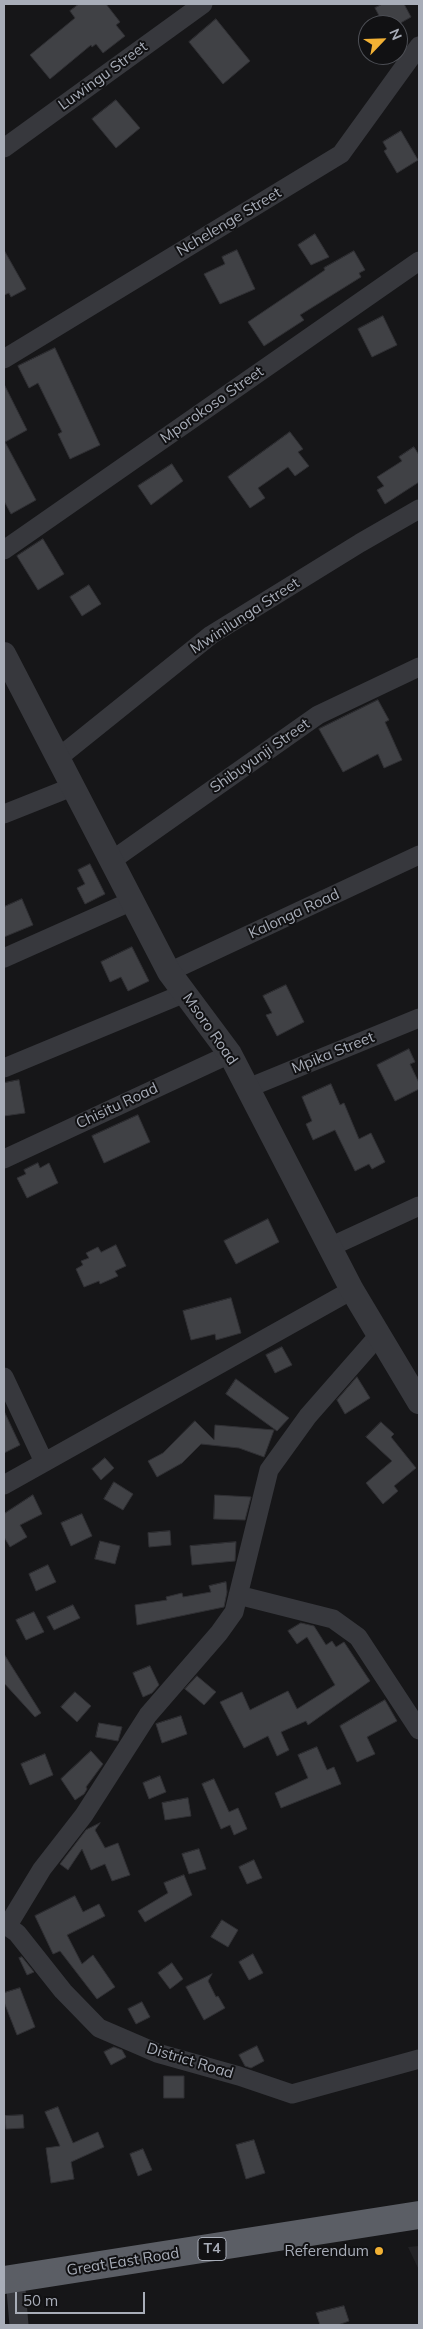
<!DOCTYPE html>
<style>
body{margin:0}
#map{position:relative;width:423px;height:2329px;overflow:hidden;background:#161618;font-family:Mulish,sans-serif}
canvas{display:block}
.frame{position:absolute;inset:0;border:5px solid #a8adb8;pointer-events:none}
.north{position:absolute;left:358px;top:15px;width:50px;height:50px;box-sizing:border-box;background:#111113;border:1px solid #4d4f55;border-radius:50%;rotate:66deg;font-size:14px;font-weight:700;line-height:20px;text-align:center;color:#a8adb8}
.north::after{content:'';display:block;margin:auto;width:18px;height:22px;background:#f2b134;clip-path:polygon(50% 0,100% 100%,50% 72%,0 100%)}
.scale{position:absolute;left:15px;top:2292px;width:130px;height:22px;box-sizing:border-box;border:2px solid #a8adb8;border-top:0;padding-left:6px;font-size:15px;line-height:18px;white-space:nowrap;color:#a8adb8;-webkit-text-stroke:4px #111113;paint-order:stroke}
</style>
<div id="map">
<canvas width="423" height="2329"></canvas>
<div class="frame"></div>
<div class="north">N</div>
<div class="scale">50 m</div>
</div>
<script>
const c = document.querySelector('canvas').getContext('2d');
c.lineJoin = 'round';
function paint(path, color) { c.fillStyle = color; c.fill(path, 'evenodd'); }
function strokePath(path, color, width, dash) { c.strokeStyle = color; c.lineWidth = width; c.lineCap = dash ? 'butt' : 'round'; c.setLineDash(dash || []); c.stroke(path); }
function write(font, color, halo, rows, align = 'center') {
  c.font = font + ' Mulish,sans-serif'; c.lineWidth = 4; c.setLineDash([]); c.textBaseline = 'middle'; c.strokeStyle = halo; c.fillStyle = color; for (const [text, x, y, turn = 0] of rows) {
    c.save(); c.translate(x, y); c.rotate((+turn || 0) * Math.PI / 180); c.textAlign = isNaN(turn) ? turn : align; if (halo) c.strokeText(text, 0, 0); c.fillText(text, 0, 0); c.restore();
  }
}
paint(new Path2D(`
 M419 2246V2270L408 2247Z`), '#222225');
const building = new Path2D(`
 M79 4H106L120 22 116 25 125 36 103 53 96 44 92 47 91 45 50 79 30 55 75 18 70 11Z
 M383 4H404L411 17 397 25H384L375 8Z
 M216 19 250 61 223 84 189 42Z
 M116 100 140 128 116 148 92 119Z
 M401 131 418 160 397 173 384 151 387 149 383 142Z
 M315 234 329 257 311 265 298 245Z
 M4 250 26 289 11 297 9 293 4 295Z
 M237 250 255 289 220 304 204 274 225 264 222 257Z
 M354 251 365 270 359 273 361 277 300 315 304 320 264 346 248 322 325 270 324 268Z
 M383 316 397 345 372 357 358 329Z
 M55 348 100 445 70 459 58 434 62 432 38 383 29 388 18 366Z
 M4 384 27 430 5 442 36 500 11 514 4 501Z
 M290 432 303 449 298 452 309 466 295 476 288 467 258 488 265 498 250 508 228 477Z
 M414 447 419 455V482L385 504 377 490 384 486 377 477 402 461 399 457Z
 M172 464 183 481 151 505 138 486Z
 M43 539 64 574 38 590 17 556Z
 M89 585 101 604 82 616 70 597Z
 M378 700 389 720 385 722 402 760 384 768 378 754 343 772 319 729Z
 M90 864 105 894 85 904 77 888 85 884 78 870Z
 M22 899 33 925 4 937V907Z
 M132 947 149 981 128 991 121 977 110 982 101 962Z
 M286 985 304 1022 277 1036 266 1015 272 1013 263 996Z
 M409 1049 415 1062 410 1064 419 1083V1089L395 1101 377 1065Z
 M19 1080 25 1113 4 1116V1083Z
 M331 1084 340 1105 344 1103 359 1139 371 1133 385 1162 372 1169 369 1164 355 1171 335 1130 313 1140 306 1124 312 1121 302 1097Z
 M138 1115 150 1142 104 1163 92 1136Z
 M38 1163 40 1168 49 1163 58 1183 27 1198 17 1178 26 1174 24 1170Z
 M268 1219 279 1242 236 1264 224 1241Z
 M116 1245 126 1266 115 1271 118 1276 100 1284 99 1281 84 1287 76 1269 83 1265 81 1261 89 1258 86 1253 98 1247 101 1252Z
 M231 1298 241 1333 216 1340 215 1334 191 1340 183 1311Z
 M282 1347 292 1365 275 1373 266 1355Z
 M357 1377 370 1398 345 1414 337 1400Z
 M236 1379 289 1418 277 1431 226 1394Z
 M4 1411 20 1445 4 1453Z
 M195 1421 214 1440 215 1425 274 1430 264 1457 239 1448 201 1444 182 1463 157 1477 148 1461 163 1453Z
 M381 1422 394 1434 391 1437 416 1468 394 1486 398 1491 383 1504 366 1483 392 1461 366 1437Z
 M105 1458 114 1468 101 1480 92 1469Z
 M114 1482 133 1494 123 1510 104 1499Z
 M33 1495 42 1514 20 1525 27 1537 10 1547 4 1537V1514Z
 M215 1495 251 1497 245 1520 214 1519Z
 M82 1514 92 1536 71 1546 61 1523Z
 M170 1531 171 1545 149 1547 148 1533Z
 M100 1541 120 1546 115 1564 95 1559Z
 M236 1542 235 1561 192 1565 190 1546Z
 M48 1565 56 1582 36 1591 29 1574Z
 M226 1582 227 1592 224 1607 137 1625 135 1605 167 1600 166 1597 182 1593 183 1597 211 1592 209 1586Z
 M73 1605 80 1618 54 1630 47 1617Z
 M34 1612 44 1632 26 1640 16 1620Z
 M301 1623 314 1626 326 1645 332 1641 336 1647 344 1642 370 1681 308 1725 306 1721 281 1732 289 1750 277 1756 268 1736 244 1748 220 1702 242 1692 250 1710 288 1691 297 1709 335 1685 307 1637 297 1644 288 1631Z
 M4 1654 41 1713 35 1717 4 1683Z
 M150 1666 159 1685 152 1693 143 1697 133 1673Z
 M197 1676 216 1692 204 1705 185 1689Z
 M75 1692 91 1706 77 1722 61 1707Z
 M385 1700 397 1721 367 1737 375 1754 357 1762 340 1726Z
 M181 1716 187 1734 162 1743 156 1724Z
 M99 1723 122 1727 118 1741 96 1737Z
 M317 1747 327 1770 334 1767 341 1784 281 1808 275 1793 308 1778 298 1755Z
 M91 1751 103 1764 86 1787 87 1789 84 1794 75 1800 61 1779Z
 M45 1754 53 1775 30 1785 21 1764Z
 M160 1776 166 1792 149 1799 143 1783Z
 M214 1779 229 1812 238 1808 247 1829 234 1835 230 1825 221 1829 202 1784Z
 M188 1798 191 1816 165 1820 162 1803Z
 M100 1823 95 1830 105 1848 118 1843 130 1875 112 1881 105 1864 91 1870 82 1849 68 1870 60 1864 86 1830Z
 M199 1849 206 1869 189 1874 182 1854Z
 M254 1860 262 1878 247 1884 239 1867Z
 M184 1875 192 1895 145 1922 138 1911 168 1893 164 1883Z
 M75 1896 83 1912 99 1904 105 1916 67 1935 82 1964 93 1955 115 1987 97 1999 60 1951 53 1954 35 1916Z
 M222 1920 238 1930 228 1947 211 1937Z
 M253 1954 263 1973 249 1980 239 1962Z
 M22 1957 34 1972 27 1975 19 1958Z
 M172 1963 183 1979 170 1989 158 1973Z
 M212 1974 208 1981 216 1997 218 1996 225 2008 204 2020 186 1987Z
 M20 1988 35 2027 17 2035 4 2002V1993Z
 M142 2002 150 2017 136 2024 128 2009Z
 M257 2046 264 2061 251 2068 245 2066 239 2055Z
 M114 2047 122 2050 126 2057 111 2065 104 2052Z
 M164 2076H184V2098H164Z
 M58 2107 73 2143 98 2132 104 2147 71 2162 74 2179 51 2183 46 2148 60 2146 45 2112Z
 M23 2115 24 2128 6 2129 5 2116Z
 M254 2140 265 2173 246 2179 236 2145Z
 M143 2149 152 2170 138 2176 130 2154Z
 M344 2306 349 2321 338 2325H320L316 2313Z`);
paint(building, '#404145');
strokePath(building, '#303034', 1);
strokePath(new Path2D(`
 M4 148 203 4
 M4 359 341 154 419 46
 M4 550 419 261
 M58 758 211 635 360 543 419 509
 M4 814 72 787
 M111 861 318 715 419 667
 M4 958 132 901
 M169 972 419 855
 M4 1068 185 993
 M248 1088 419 1018
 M4 1159 230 1054
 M330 1247 419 1206
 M4 1377 44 1462
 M4 1485 352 1290
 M238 1595 333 1619 358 1637 419 1730
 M4 1924 17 1933 63 1991 99 2028 157 2053 239 2076 292 2094 419 2059
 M8 1925 42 1869 84 1815 148 1715 219 1633 234 1612 269 1470 308 1416 379 1335
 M15 2278 19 2325`), '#37383d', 19);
strokePath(new Path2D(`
 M4 654 169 972 230 1054 352 1290 419 1402`), '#37383d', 24);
strokePath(new Path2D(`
 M4 2280 419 2215`), '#5b5e65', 28);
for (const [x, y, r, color] of [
 [379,2251,5,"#f2b134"]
]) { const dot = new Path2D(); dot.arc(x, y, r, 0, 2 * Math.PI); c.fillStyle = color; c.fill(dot); strokePath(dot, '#111113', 2); }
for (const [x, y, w] of [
 [212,2249,28]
]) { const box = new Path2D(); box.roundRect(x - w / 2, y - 11.5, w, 23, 4); c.fillStyle = '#111113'; c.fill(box); strokePath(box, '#a8adb8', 1); }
write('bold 14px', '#a8adb8', null, [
 ["T4",212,2249]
]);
write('15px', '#a8adb8', '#111113', [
 ["Luwingu Street",103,76,-36],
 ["Nchelenge Street",229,222,-31],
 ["Mporokoso Street",212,405,-35],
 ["Mwinilunga Street",245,616,-33],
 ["Shibuyunji Street",260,756,-35],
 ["Kalonga Road",294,914,-25],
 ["Msoro Road",210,1029,55],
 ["Mpika Street",333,1053,-22],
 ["Chisitu Road",117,1106,-25],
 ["District Road",190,2061,17],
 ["Great East Road",123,2262,-9]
]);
write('15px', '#a8adb8', '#111113', [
 ["Referendum",369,2251]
], 'right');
</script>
